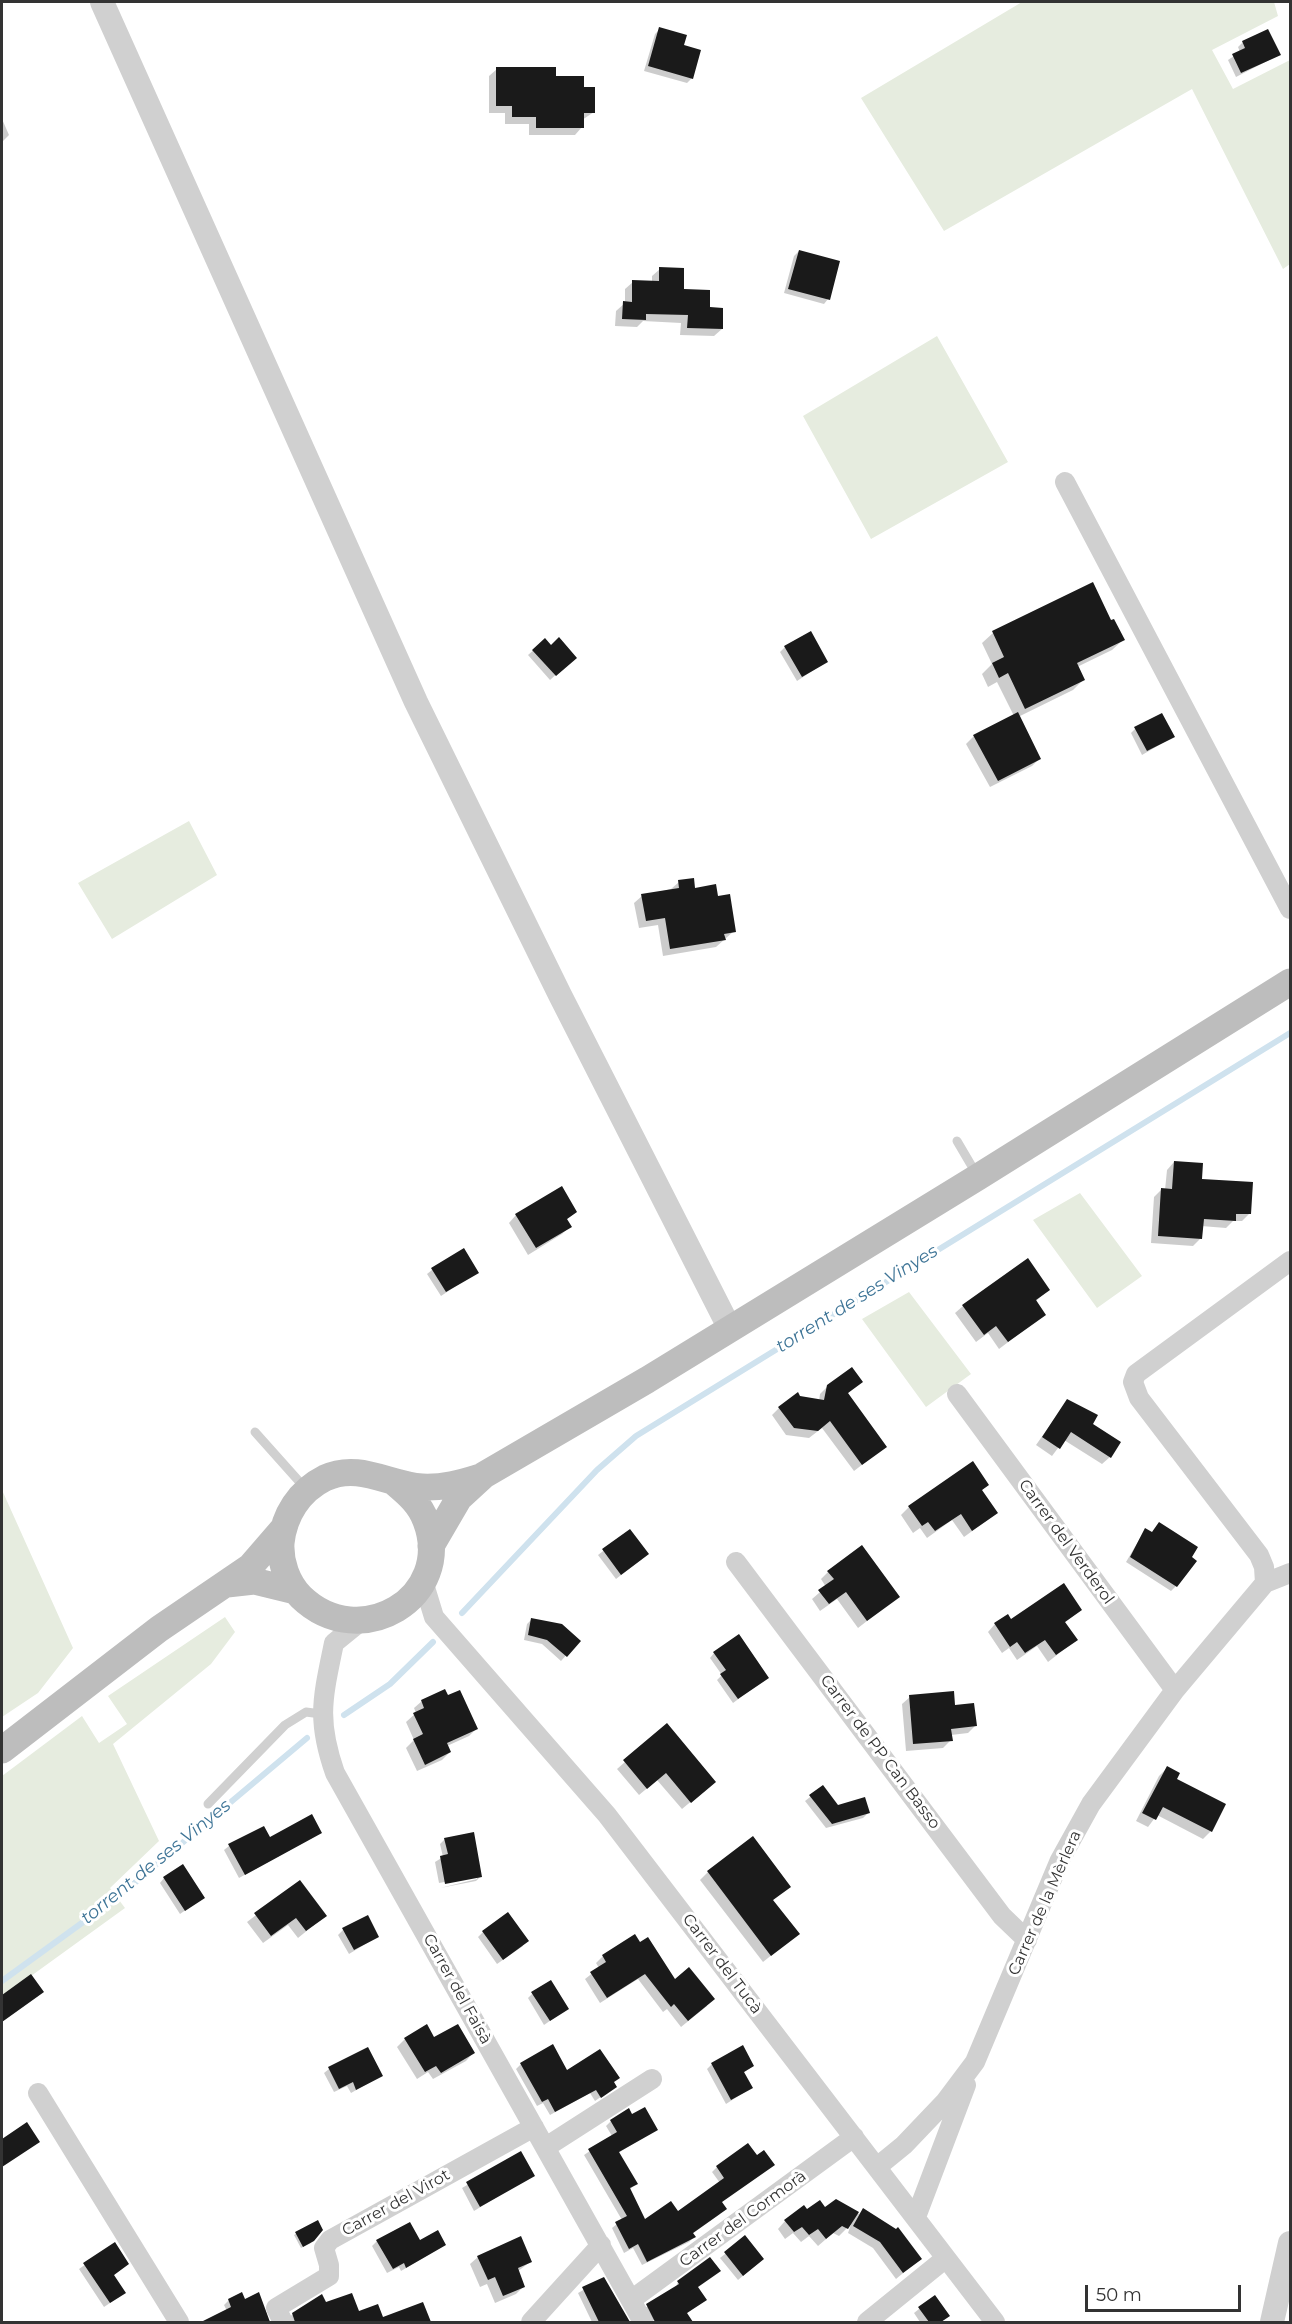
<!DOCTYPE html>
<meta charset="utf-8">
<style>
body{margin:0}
#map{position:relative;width:1292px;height:2324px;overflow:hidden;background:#fff;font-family:Montserrat,sans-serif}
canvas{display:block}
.frame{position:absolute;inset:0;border:3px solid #333;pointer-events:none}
.scale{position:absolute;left:1085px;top:2285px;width:156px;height:27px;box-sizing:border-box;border:3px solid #333;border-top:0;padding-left:8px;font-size:18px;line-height:21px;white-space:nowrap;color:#333;-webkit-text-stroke:4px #fff;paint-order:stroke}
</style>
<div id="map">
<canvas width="1292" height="2324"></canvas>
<div class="frame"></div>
<div class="scale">50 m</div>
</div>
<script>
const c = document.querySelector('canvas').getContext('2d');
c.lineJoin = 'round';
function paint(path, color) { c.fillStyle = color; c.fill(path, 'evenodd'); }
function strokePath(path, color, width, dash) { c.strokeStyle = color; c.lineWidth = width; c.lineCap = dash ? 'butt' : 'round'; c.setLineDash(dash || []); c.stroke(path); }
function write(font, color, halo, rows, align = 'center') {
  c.font = font + ' Montserrat,sans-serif'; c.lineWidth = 6; c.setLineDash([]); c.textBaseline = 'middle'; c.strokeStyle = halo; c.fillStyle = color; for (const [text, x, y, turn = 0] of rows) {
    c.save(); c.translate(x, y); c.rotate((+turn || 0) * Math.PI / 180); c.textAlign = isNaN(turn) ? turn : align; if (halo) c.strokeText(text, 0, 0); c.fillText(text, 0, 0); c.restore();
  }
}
paint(new Path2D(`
 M1022 2H1274L1278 16 1212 50 1233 89 1290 60V264L1283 269 1192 89 944 231 861 98Z
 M937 336 1008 462 871 539 803 416Z
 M189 821 217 875 112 939 78 883Z
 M1080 1193 1142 1276 1097 1308 1033 1220Z
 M909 1292 971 1374 926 1407 862 1319Z
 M2 1490 73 1648 38 1693 2 1717Z
 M225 1617 235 1632 211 1664 113 1744 159 1841 110 1888 125 1908 2 1997V1776L82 1716 99 1743 127 1724 108 1696Z`), '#e6ecdf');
paint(new Path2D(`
 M660 29 682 46 692 78 687 83 644 71 655 34Z
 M1243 42 1279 55 1236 77 1228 60 1240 52 1238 47Z
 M497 69 555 78 582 89 594 112 582 120V127L575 135H529V124H505V113H489V76Z
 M2 119 9 135 2 142Z
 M799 251 828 299 824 304 784 293 794 256Z
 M660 269 682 291 708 309 722 329 714 336 680 335 681 323 643 321 637 327 615 326 616 311 625 303V289L633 282H652V276Z
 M1092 584 1110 622 1123 640 1112 650 1077 667 1083 680 1073 690 1018 717 1039 759 1032 766 990 787 966 744 974 736 1014 716 997 682 988 687 982 674 992 664 982 643 993 633Z
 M545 640 570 662 550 680 528 655Z
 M785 647 826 662 797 681 780 652Z
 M1135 729 1173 737 1142 755 1131 733Z
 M679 882 717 898 734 931 716 947 663 956 658 925 639 928 634 903 642 896 671 889Z
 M1174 1162 1200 1180 1249 1214 1242 1221H1233L1226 1228 1201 1226V1238L1193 1246 1151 1243 1154 1197 1162 1189 1165 1190 1167 1170Z
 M576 1212 566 1220 570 1226 562 1234 528 1255 509 1223 516 1215Z
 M432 1270 477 1272 441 1296 427 1274Z
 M1048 1290 1035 1302 1044 1315 999 1349 988 1333 976 1342 955 1313 963 1306Z
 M861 1381 847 1394 885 1447 854 1471 822 1428 809 1438 786 1435 772 1415 779 1408 800 1398 819 1401 820 1394 828 1386Z
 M1067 1401 1091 1424 1110 1457 1102 1464 1064 1440 1052 1456 1036 1445Z
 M987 1485 981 1491 997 1513 964 1537 952 1520 927 1538 920 1528 913 1533 901 1515 909 1507Z
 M1145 1530 1151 1534 1176 1586 1171 1591 1126 1562Z
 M629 1531 642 1559 616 1579 598 1555Z
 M828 1572 898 1597 858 1628 837 1599 820 1611 812 1599 826 1587 821 1579Z
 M1081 1610 1064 1623 1076 1640 1048 1662 1037 1646 1017 1660 1009 1648 1002 1653 988 1632 995 1624 1010 1621Z
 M532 1619 579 1641 561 1661 542 1644 524 1640 527 1624Z
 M714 1653 767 1678 733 1703 717 1680 722 1675 710 1658Z
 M448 1697 476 1729 469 1736 447 1746 450 1752 442 1760 417 1771 406 1748 414 1740 406 1722 416 1713 414 1708 422 1701Z
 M910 1697 954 1706 975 1726 968 1733 951 1735V1740L943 1748 906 1751 902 1704Z
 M667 1725 706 1789 682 1809 657 1780 639 1795 617 1769Z
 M1167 1768 1211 1831 1203 1839 1157 1815 1148 1827 1136 1821 1159 1776Z
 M823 1787 837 1806 868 1813 863 1818 826 1828 805 1801Z
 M321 1833 239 1878 224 1850 229 1846Z
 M445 1839 481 1876 476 1881 440 1888 477 1879V1876L439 1883 435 1862 443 1857 440 1844Z
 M708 1872 789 1887 772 1901 798 1934 763 1962 700 1880Z
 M164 1878 203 1898 180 1914 160 1883Z
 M299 1882 325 1916 298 1938 288 1925 263 1943 247 1922Z
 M343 1930 377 1937 349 1954 338 1935Z
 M483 1932 523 1946 497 1964 478 1937Z
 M640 1944 675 1981 707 2006 681 2027 667 2009 663 2012 638 1979 600 2003 585 1979 599 1968 596 1963 603 1956Z
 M532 1994 567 2009 544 2025 528 1998Z
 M405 2039H434L473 2053 466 2061 433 2079 428 2072 417 2079 397 2047Z
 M521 2064 613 2083 615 2087 595 2101 590 2093 550 2115 543 2103 537 2106 516 2069Z
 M712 2064 753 2066 743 2073 751 2088 726 2104 707 2069Z
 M329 2069 381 2076 351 2093 347 2086 334 2092 324 2073Z
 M631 2116 656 2130 618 2153 636 2184 629 2190 645 2221 678 2213 720 2183 712 2172 717 2167 756 2157 720 2203V2214L692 2234 694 2237 689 2242 642 2265 633 2248 624 2253 612 2228 622 2220 584 2155 612 2136 606 2126 611 2121Z
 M521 2153 533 2175 474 2211 462 2188Z
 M846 2205 859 2214 863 2210 920 2259 896 2279 873 2248 848 2233 851 2224 839 2236 833 2233 818 2246 809 2236 801 2242 793 2233 785 2239 778 2229 785 2221 807 2211Z
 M317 2222 311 2243 301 2248 294 2235Z
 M745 2238 757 2264 738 2280 720 2258Z
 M377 2241 419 2242 445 2245 401 2271 399 2267 387 2273 372 2246Z
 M114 2244 127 2264 113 2276 119 2297 104 2307 79 2269Z
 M478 2257 530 2262 517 2272 524 2286 516 2294 495 2303 487 2284 480 2287 470 2264Z
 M603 2279 628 2322H592L578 2293Z
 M678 2282 697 2288 705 2299 686 2314 689 2319 686 2322H659L657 2319 650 2322 642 2310 675 2289Z
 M259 2294 269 2322H204L227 2311 224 2305 229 2300 244 2301Z
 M934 2297 948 2316 941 2322H920L914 2313Z
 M326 2304 382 2319 422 2304 429 2322H287L286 2320 293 2314Z`), '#0003');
strokePath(new Path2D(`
 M462 1613 597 1470 636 1436 1290 1033
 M344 1715 390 1684 433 1642
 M2 1981 119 1896 307 1738`), '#cfe2ee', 6);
paint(new Path2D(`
 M659 27 687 35 684 45 701 50 693 79 648 66Z
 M1268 29 1281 55 1241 73 1232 54 1245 48 1242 41Z
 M496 67H556V76H584V87H595V113H584V128H536V117H512V106H496Z
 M799 250 840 261 830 300 788 289Z
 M659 267 684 268V289L710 290V307L723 308V329L687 328 688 315 646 314V320L622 319 623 301 632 302V280L659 281Z
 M1093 582 1111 620 1114 619 1125 640 1077 663 1085 680 1025 709 1008 673 999 678 992 663 1004 657 992 631Z
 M811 631 828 662 802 677 784 646Z
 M559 637 577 658 556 676 532 650 545 638 551 645Z
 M1018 712 1041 759 998 781 973 735Z
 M1162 713 1175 737 1147 751 1134 727Z
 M694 878 695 888 716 884 718 896 730 894 736 932 724 934 726 940 670 949 665 918 646 921 641 894 679 888 678 880Z
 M1174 1161 1203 1163 1202 1179 1253 1182 1251 1214H1236V1221L1204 1219 1202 1239 1158 1236 1161 1188 1172 1189Z
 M562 1186 577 1212 567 1219 572 1227 536 1248 515 1214Z
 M464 1248 479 1273 446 1292 431 1268Z
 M1028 1258 1050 1290 1036 1300 1046 1315 1008 1342 996 1326 984 1335 962 1305Z
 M852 1367 863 1382 848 1393 887 1447 862 1465 830 1421 818 1431 794 1428 778 1407 798 1392 800 1396 824 1400 827 1385Z
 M1067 1399 1098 1415 1093 1424 1121 1442 1111 1458 1071 1432 1060 1449 1042 1437Z
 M973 1461 989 1485 982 1490 998 1513 972 1531 961 1514 935 1531 928 1522 922 1526 908 1506Z
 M1159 1522 1198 1547 1192 1557 1197 1561 1177 1587 1130 1557 1145 1528 1152 1532Z
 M630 1529 649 1554 621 1575 602 1549Z
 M862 1545 900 1597 867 1621 846 1592 829 1604 818 1590 834 1579 827 1571Z
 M1064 1583 1082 1610 1065 1622 1078 1640 1056 1655 1045 1640 1025 1653 1017 1642 1010 1647 994 1623 1008 1614 1011 1619Z
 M531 1618 562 1624 581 1641 567 1657 547 1640 528 1635Z
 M739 1634 769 1678 738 1699 720 1674 726 1670 713 1652Z
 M445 1689 448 1695 460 1690 478 1729 447 1743 451 1752 425 1765 413 1739 423 1734 413 1713 424 1708 421 1700Z
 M954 1691 955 1705 974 1703 977 1726 951 1729 953 1741 913 1744 909 1695Z
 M667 1723 716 1782 691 1803 666 1773 647 1789 623 1760Z
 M1167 1766 1180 1773 1177 1779 1226 1804 1212 1832 1163 1807 1156 1820 1142 1813Z
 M823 1785 838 1805 865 1797 870 1813 832 1824 809 1795Z
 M312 1814 322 1833 245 1875 228 1844 264 1826 270 1837Z
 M474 1832 482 1877 445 1884 440 1856 448 1854 444 1838Z
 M753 1836 791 1887 773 1900 800 1934 771 1956 707 1871Z
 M183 1864 205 1898 185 1911 163 1877Z
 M300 1880 327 1916 306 1931 296 1918 271 1936 254 1913Z
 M508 1912 529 1941 503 1960 482 1931Z
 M368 1915 379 1937 354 1950 342 1928Z
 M635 1934 640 1942 648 1937 675 1979 689 1967 715 1999 688 2021 674 2004 671 2007 645 1974 607 1998 590 1972 606 1962 602 1955Z
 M31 1974 44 1992 2 2022V1995Z
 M551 1980 569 2009 550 2021 531 1992Z
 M427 2024 434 2037 458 2024 475 2053 441 2073 436 2066 425 2072 404 2038Z
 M553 2044 567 2070 600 2049 620 2078 614 2082 617 2087 601 2098 596 2090 555 2112 548 2099 542 2102 520 2063Z
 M743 2045 754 2066 744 2072 753 2088 731 2100 711 2063Z
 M368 2047 383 2076 356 2090 353 2082 339 2089 328 2067Z
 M645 2107 658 2130 619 2152 638 2184 630 2188 645 2219 671 2201 678 2211 724 2178 716 2166 748 2143 757 2155 764 2150 775 2165 722 2202 727 2209 693 2233 696 2237 647 2262 638 2244 629 2249 615 2222 627 2216 588 2149 617 2132 610 2120 629 2108 632 2114Z
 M27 2122 40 2142 2 2167V2139Z
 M521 2151 535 2176 480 2207 466 2182Z
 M836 2199 859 2212 848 2229 842 2226 826 2239 818 2229 809 2235 802 2227 794 2232 784 2220 804 2205 807 2209 820 2200 825 2207Z
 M863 2208 896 2229 898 2227 922 2259 903 2273 880 2242 853 2226Z
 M318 2220 323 2230 314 2241 303 2247 295 2232Z
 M410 2222 420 2240 438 2230 446 2245 406 2268 404 2263 393 2269 376 2240Z
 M745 2235 764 2259 743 2276 724 2252Z
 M521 2236 532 2262 518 2268 525 2287 503 2296 495 2277 488 2280 477 2256Z
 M115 2242 129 2264 114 2275 126 2293 110 2303 83 2263Z
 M710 2257 721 2271 698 2287 707 2300 687 2313 693 2322H655L646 2304 679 2284 677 2281Z
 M604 2277 630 2322H599L582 2287Z
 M242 2292 245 2299 259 2292 270 2322H201L231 2307 228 2299Z
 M352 2293 359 2311 378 2304 383 2317 423 2302 431 2322H295L292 2313 322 2294 326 2302Z
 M935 2295 950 2316 941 2322H929L918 2307Z`), '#1a1a1a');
strokePath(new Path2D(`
 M957 1141 977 1175
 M255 1432 305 1488
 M208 1804 285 1725 306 1712 321 1714`), '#d0d0d0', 9);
strokePath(new Path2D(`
 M1065 482 1290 909
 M1290 1261 1136 1374 1133 1382 1139 1398 1259 1555 1264 1567 1265 1583 1290 1573
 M957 1394 1175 1690
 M736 1562 1002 1916 1027 1940
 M423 1581 434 1617 607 1815 995 2322
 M361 1621 334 1643C323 1697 316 1719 335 1773L643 2322
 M38 2093 179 2322
 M546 2147 652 2079
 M877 2167 904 2145 945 2102 975 2062 1060 1860 1091 1804 1175 1690 1265 1583
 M916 2217 966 2085
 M631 2300 854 2137
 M283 2322 276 2308 329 2276V2265L324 2248 330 2240 534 2127
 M531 2322 601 2245
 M867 2322 946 2258`), '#d0d0d0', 20);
strokePath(new Path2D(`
 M102 2 416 702 560 995 730 1329
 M1272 2322 1290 2243`), '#d0d0d0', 24);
strokePath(new Path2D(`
 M395 1483C408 1494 420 1504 426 1521 455 1597 360 1654 301 1597 287 1583 280 1562 281 1543 284 1515 299 1491 325 1478 359 1462 389 1485 422 1487 443 1488 461 1483 480 1477
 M431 1546 459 1498 484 1475 647 1380 978 1177 1290 982
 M227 1584 254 1581 295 1591
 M2 1750 159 1629 250 1567 282 1530`), '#bdbdbd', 27);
write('16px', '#333', '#fff', [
 ["Carrer del Verderol",1066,1542,54],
 ["Carrer de PP Can Basso",880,1752,53],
 ["Carrer de la Mèrlera",1045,1903,-66],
 ["Carrer del Tucà",722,1964,53],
 ["Carrer del Faisà",457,1989,61],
 ["Carrer del Virot",396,2203,-29],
 ["Carrer del Cormorà",743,2219,-36]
]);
write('italic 18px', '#3f7597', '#fff', [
 ["torrent de ses Vinyes",857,1299,-32],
 ["torrent de ses Vinyes",156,1862,-39]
]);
</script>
